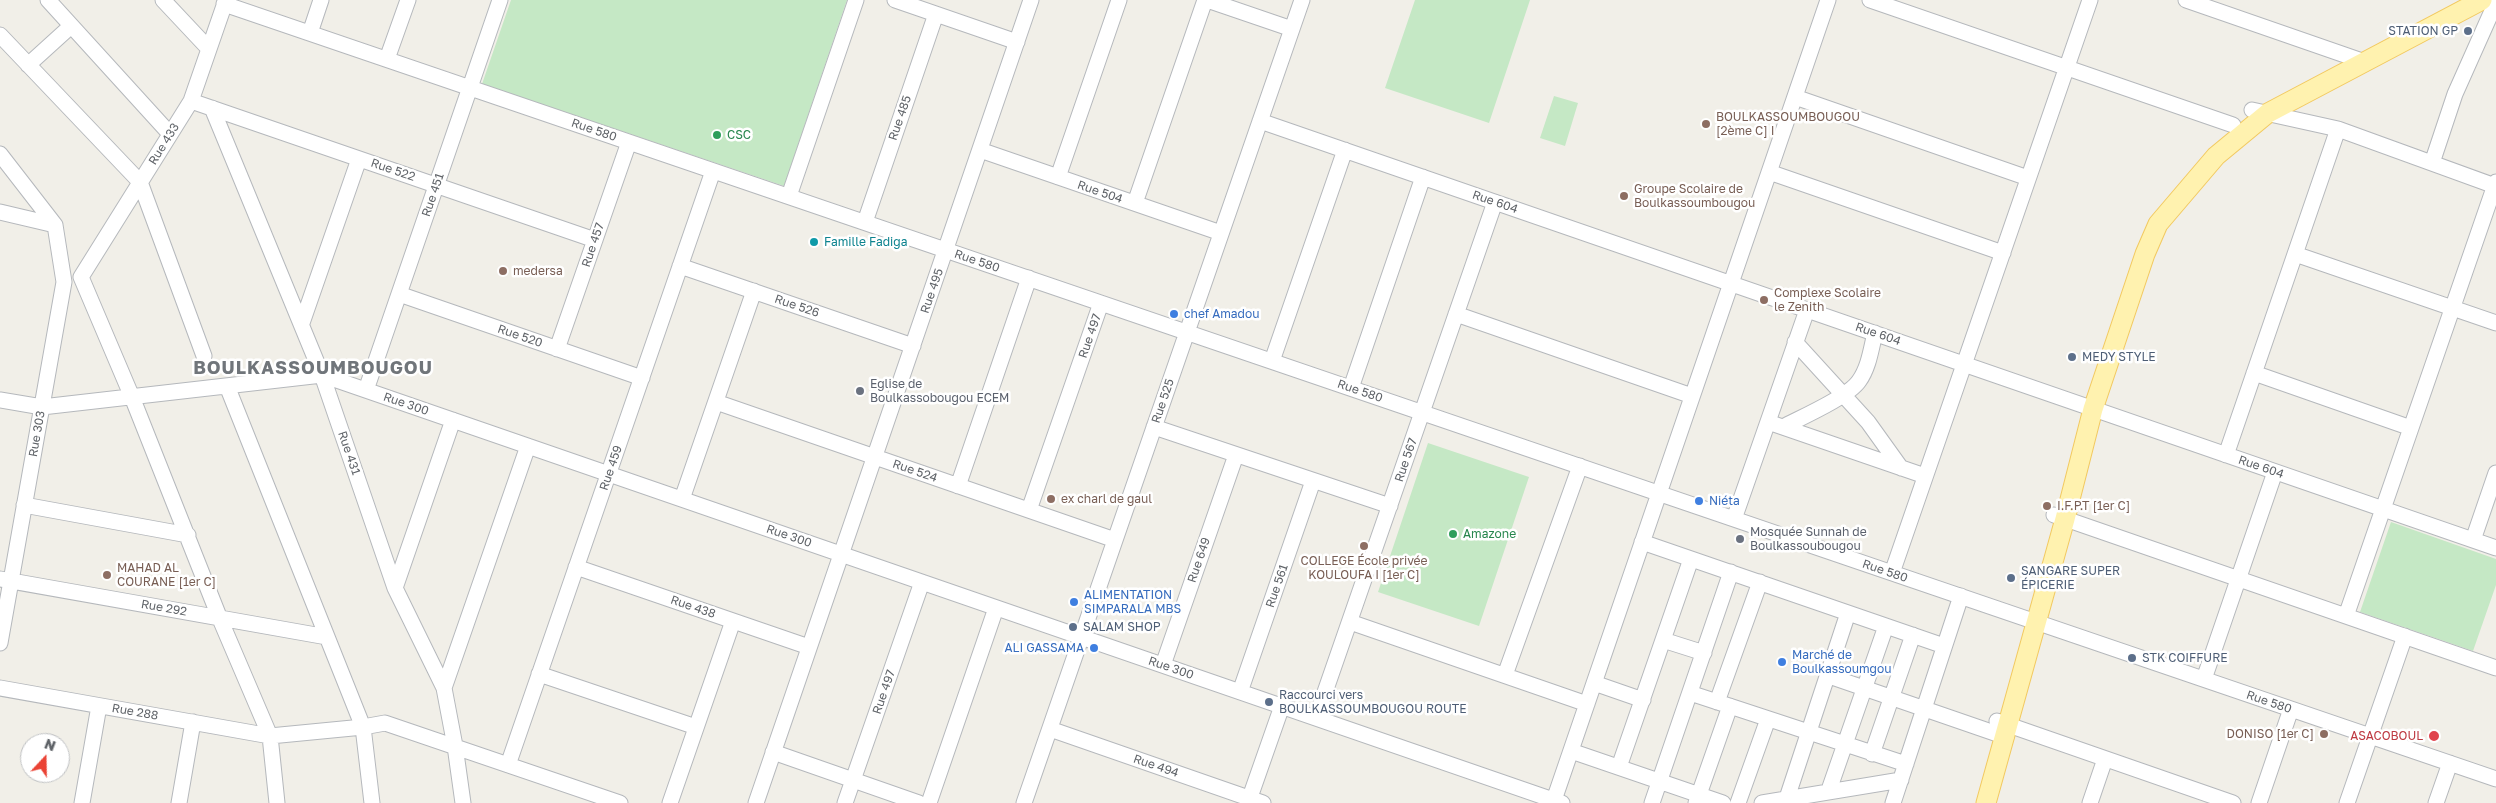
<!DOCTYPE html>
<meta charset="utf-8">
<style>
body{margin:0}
#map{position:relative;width:2496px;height:803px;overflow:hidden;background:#f1efe8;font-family:"Golos Text",sans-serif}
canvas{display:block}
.north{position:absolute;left:20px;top:733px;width:50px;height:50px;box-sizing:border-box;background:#fff;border:1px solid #bfc1c3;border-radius:50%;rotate:21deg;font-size:14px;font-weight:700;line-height:20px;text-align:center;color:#5f6368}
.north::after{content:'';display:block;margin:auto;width:18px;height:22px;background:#ea4335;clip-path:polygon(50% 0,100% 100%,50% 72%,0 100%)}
</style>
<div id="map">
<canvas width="2496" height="803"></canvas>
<div class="north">N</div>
</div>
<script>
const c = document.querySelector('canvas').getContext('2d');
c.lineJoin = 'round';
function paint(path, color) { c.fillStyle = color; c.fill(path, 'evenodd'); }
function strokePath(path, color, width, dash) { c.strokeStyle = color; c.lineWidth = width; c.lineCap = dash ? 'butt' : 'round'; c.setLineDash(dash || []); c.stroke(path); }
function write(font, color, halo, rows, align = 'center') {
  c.font = font + ' "Golos Text",sans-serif'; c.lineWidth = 5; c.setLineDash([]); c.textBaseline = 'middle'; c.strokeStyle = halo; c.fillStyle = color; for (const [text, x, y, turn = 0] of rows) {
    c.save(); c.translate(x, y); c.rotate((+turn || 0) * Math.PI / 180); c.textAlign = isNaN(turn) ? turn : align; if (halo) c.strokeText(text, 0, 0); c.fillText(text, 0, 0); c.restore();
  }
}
paint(new Path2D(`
 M511 0H847L784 186 482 84Z
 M1415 0H1530L1489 123 1385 88Z
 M1554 96 1578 103 1565 146 1540 138Z
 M1428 443 1529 477 1479 626 1378 592Z
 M2391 522 2496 559V585L2473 651 2360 612Z`), '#c5e8c5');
const minor = new Path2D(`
 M48 0 170 134
 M163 0 209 49
 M895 0 1017 42
 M1207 0 1292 29
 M1870 0 2233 125
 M2186 0 2365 62
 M224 4 2496 779
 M310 33 321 0
 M0 35 140 182 204 356
 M387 59 408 0
 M28 65 71 26
 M1795 97 2028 178
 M191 101 595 240
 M212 108 322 375 395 588 444 688 455 746 463 803
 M2252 110 2338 129 2495 186
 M1260 121 2496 548
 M980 150 1221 233
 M0 154 55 225 64 282 0 643
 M2432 163 2455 94 2496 2
 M1769 172 2003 253
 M1058 177 1119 0
 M789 196 856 0
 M1135 203 1205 0
 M0 212 55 225
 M865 222 936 14
 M2295 254 2496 323
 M680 266 913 346
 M81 277 132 397 220 619 270 736 277 803
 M81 277 191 101 226 0
 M399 294 642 378
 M1456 314 1692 396
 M302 323 359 159
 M1795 342 1868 422 1901 468
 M557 349 629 142
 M1272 361 1345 150
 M2254 373 2411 428
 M227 386 363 727 372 803
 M1351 388 1423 177
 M366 390 500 0
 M0 400 42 407 322 375 1562 803
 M716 402 1115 540
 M1768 422 1925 476
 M1154 427 1390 506
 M1783 427C1802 417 1848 397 1859 381 1869 367 1871 349 1875 333
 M2226 455 2338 129
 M958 486 1029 278
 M682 499 754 291
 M24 505 188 535
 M1029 510 1101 303
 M2054 515 2496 668
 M1734 519 1807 310
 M2473 540 2496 473
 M1642 542 1944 646
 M576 567 809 647
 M1892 573 2090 0
 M0 579 327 637
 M395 588 453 420
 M2346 616 2496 182
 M1350 622 1587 704
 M1663 640 1704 653
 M1163 665 1236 455
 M539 674 696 727
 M1505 675 1580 466
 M1829 676 2006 737
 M2204 679 2275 472
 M1594 683 1643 700
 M0 688 270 736 363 727 385 723 620 803
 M444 688 528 446
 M1240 692 1313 481
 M1690 693 1906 764
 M1717 702 1760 582
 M1316 718 1495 202
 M1997 721 2233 803
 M1050 729 1263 803
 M1571 751 1723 803
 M773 752 919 803
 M1872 754 1913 635
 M508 765 713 171
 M1619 767 1691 559
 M1829 790 1886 626
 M1787 798 1848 613
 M82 803 99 706
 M179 803 193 722
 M670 803 733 621
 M756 803 1031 0
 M845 803 922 582
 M929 803 996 608
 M1024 803 1302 0
 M1248 803 1282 706
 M1553 803 1828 0
 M1652 803 1731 572
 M1696 803 1730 706
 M1738 803 1768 719
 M1762 803 1901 780
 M1893 803 1961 596
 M2090 803 2105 759
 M2259 803 2291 709
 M2347 803 2405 636
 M2436 803 2450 763`);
const major = new Path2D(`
 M1986 803 2065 519 2093 409 2145 254 2158 224 2216 156 2268 113 2482 0`);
strokePath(minor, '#b5b8bc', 17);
strokePath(major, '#f2c960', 21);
strokePath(minor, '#fff', 15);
strokePath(major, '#fff2af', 19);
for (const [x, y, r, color] of [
 [2468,31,5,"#5c6f8a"],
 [1706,124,5,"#8d6e63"],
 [717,135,5,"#2e9e5b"],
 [1624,196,5,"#8d6e63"],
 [814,242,5,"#0f9aa8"],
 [503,271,5,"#8d6e63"],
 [1764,300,5,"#8d6e63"],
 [1174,314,5,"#3f7fe0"],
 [2072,357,5,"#5c6f8a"],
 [860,391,5,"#6b7280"],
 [1051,499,5,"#8d6e63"],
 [1699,501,5,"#3f7fe0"],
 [2047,506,5,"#8d6e63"],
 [1453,534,5,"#2e9e5b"],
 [1740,539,5,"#6b7280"],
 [1364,546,5,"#8d6e63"],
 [107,575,5,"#8d6e63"],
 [2011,578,5,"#5c6f8a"],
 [1074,602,5,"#3f7fe0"],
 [1073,627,5,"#5c6f8a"],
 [1094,648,5,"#3f7fe0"],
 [2132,658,5,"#5c6f8a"],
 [1782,662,5,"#3f7fe0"],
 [1269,702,5,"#5c6f8a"],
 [2324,734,5,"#8d6e63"],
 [2434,736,6,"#e0444e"]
]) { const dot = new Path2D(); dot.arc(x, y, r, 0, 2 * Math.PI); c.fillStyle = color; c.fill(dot); strokePath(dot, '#fff', 2); }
write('12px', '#4e5e75', '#fff', [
 ["STATION GP",2458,31,"right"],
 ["MEDY STYLE",2082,357],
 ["SANGARE SUPER",2021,571],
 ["ÉPICERIE",2021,585],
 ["SALAM SHOP",1083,627],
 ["STK COIFFURE",2142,658],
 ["Raccourci vers",1279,695],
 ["BOULKASSOUMBOUGOU ROUTE",1279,709]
], 'left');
write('12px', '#785e54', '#fff', [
 ["BOULKASSOUMBOUGOU",1716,117],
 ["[2ème C] I",1716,131],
 ["Groupe Scolaire de",1634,189],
 ["Boulkassoumbougou",1634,203],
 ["medersa",513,271],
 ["Complexe Scolaire",1774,293],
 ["le Zenith",1774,307],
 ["ex charl de gaul",1061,499],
 ["I.F.P.T [1er C]",2057,506],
 ["COLLEGE École privée",1364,561,"center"],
 ["KOULOUFA I [1er C]",1364,575,"center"],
 ["MAHAD AL",117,568],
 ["COURANE [1er C]",117,582],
 ["DONISO [1er C]",2314,734,"right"]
], 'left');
write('12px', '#5f6368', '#fff', [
 ["Rue 485",900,118,-71],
 ["Rue 580",594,130,19],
 ["Rue 433",164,144,-58],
 ["Rue 522",393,170,19],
 ["Rue 504",1100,192,19],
 ["Rue 451",433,195,-71],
 ["Rue 604",1495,202,19],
 ["Rue 457",593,245,-71],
 ["Rue 580",977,261,19],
 ["Rue 495",932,291,-71],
 ["Rue 526",797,306,19],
 ["Rue 604",1878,334,19],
 ["Rue 520",520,336,19],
 ["Rue 497",1090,336,-71],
 ["Rue 580",1360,391,19],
 ["Rue 525",1163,401,-71],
 ["Rue 300",406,404,19],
 ["Rue 303",37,434,-80],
 ["Rue 431",349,453,71],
 ["Rue 567",1406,460,-71],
 ["Rue 604",2261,467,19],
 ["Rue 459",611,468,-71],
 ["Rue 524",915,471,19],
 ["Rue 300",789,536,19],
 ["Rue 649",1199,560,-71],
 ["Rue 580",1885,571,19],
 ["Rue 561",1277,586,-71],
 ["Rue 438",693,607,19],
 ["Rue 292",164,608,10],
 ["Rue 300",1171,668,19],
 ["Rue 497",884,692,-71],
 ["Rue 580",2269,702,19],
 ["Rue 288",135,712,10],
 ["Rue 494",1156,766,19]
]);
write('12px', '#27864d', '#fff', [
 ["CSC",727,135],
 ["Amazone",1463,534]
], 'left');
write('12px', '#0d838f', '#fff', [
 ["Famille Fadiga",824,242]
], 'left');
write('12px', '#366cbe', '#fff', [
 ["chef Amadou",1184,314],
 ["Niéta",1709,501],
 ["ALIMENTATION",1084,595],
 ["SIMPARALA MBS",1084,609],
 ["ALI GASSAMA",1084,648,"right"],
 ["Marché de",1792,655],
 ["Boulkassoumgou",1792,669]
], 'left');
write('12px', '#5b616d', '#fff', [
 ["Eglise de",870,384],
 ["Boulkassobougou ECEM",870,398],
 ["Mosquée Sunnah de",1750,532],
 ["Boulkassoubougou",1750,546]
], 'left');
write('12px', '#be3a42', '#fff', [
 ["ASACOBOUL",2423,736]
], 'right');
c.letterSpacing = '1px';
write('bold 18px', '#70757a', '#fff', [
 ["BOULKASSOUMBOUGOU",313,368]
]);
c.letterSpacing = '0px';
</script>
